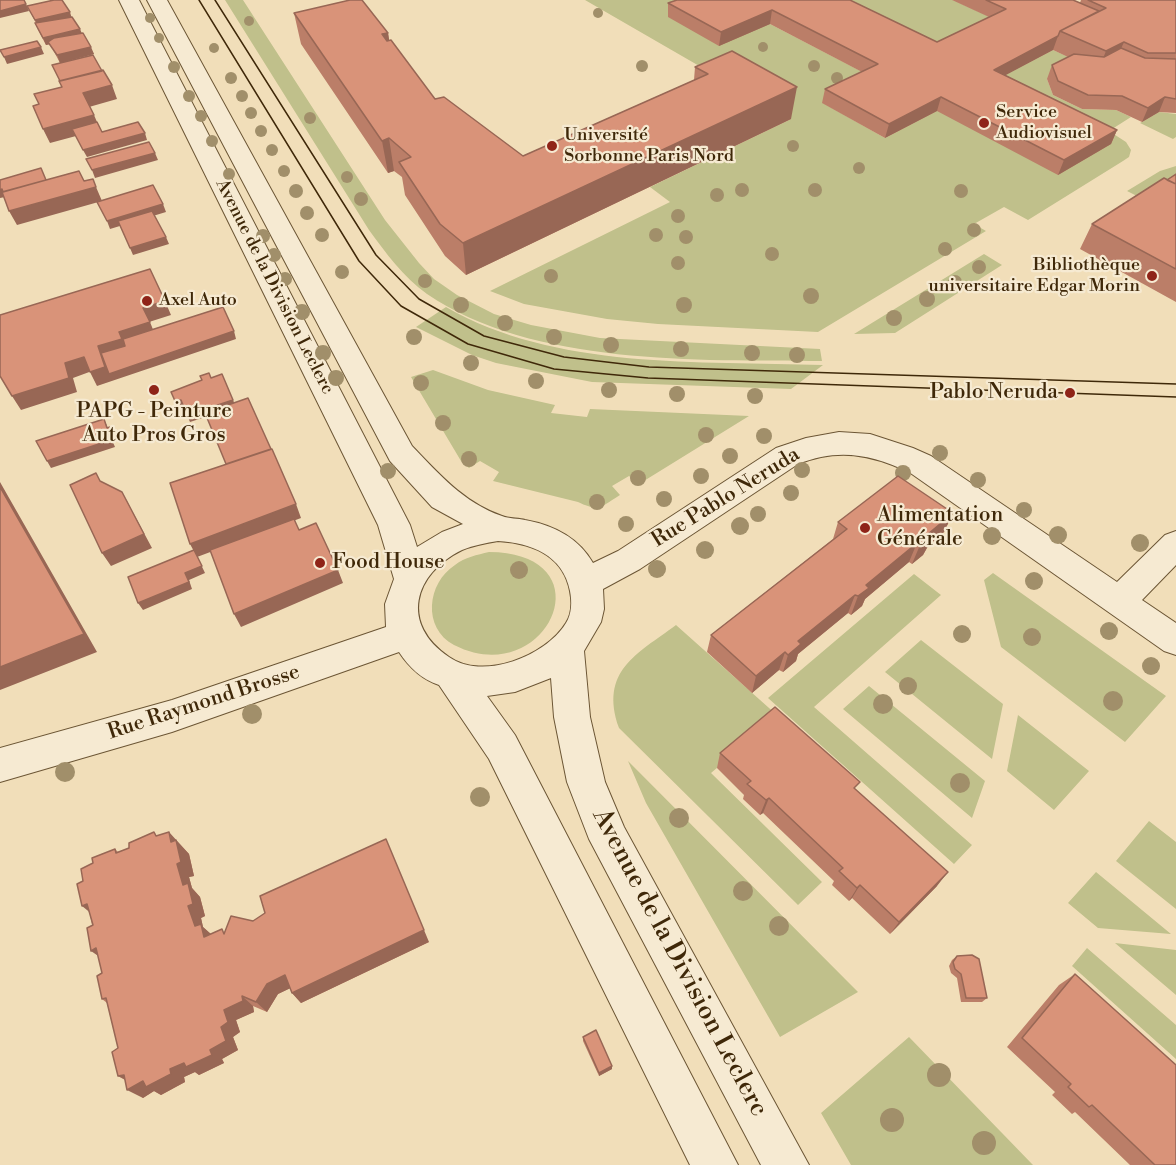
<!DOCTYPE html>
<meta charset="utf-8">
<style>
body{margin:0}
canvas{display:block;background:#f1deb9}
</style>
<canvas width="1176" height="1165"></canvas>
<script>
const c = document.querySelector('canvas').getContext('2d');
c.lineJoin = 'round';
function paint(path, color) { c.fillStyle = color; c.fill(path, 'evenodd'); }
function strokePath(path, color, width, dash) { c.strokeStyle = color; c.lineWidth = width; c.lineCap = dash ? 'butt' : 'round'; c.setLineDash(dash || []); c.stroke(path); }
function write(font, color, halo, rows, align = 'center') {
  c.font = font + ' "Libre Bodoni",serif'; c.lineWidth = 4.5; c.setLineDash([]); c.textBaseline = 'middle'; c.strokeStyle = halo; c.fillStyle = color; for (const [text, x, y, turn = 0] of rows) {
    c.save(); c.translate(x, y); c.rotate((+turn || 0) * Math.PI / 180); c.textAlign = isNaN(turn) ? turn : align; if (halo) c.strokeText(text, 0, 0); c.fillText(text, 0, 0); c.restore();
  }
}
paint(new Path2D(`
 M225 0H243L385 220 419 263 434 279 457 295 494 314 531 325 600 338 820 349 822 361C699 360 532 366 427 294 403 277 386 253 369 230Z
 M585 0H709L770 24 874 78 823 103 885 138 1053 50 1095 69 1047 79 1053 95 1082 109 1116 110 1131 117 1109 131 1126 142 1131 150 1129 157 1123 161 1028 220 1004 207 974 224 986 231 818 332 658 324 607 319 524 304 490 291 670 202 650 187 791 119Z
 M820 0H953L1001 22 933 55Z
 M1159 112 1176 114V137L1173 139 1140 123Z
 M1176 166V177L1141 198 1127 191 1160 171Z
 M984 254 1002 265 895 333 854 334Z
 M446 307C555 370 700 361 823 365L791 389 592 382 496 363 472 355 416 327Z
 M433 370 488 390 555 405 551 413 587 417 590 409 749 416 639 484 629 476 612 486 620 495C601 507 599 512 578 502L493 481 499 472 480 461 469 468 461 461 411 377Z
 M489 552C610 553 547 692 454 645 422 628 427 583 455 565 465 557 477 555 489 552Z
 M993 573 1166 696 1125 742 1001 647 984 580Z
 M914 574 941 595 814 707 972 845 954 864 768 698Z
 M676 625 778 716 711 773 822 882 798 905 619 728C599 671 637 654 676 625Z
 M921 640 1003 704 992 759 885 672Z
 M869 686 985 781 972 818 843 709Z
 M1018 715 1089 771 1054 810 1007 771Z
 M628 761 858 992 780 1037 646 803Z
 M1149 821 1176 842V909L1116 861Z
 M1096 872 1171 934 1098 928 1068 903Z
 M1115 943 1176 950V995Z
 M1087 948 1176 1025V1059L1072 966Z
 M909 1037 1033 1165H851L821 1113Z`), '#c0c08b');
const minor = new Path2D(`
 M119 0H139L410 525 417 547 442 532 463 524 432 507 390 461 147 0H167L412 446C439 474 464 503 502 516 509 519 518 518 525 520 553 525 578 537 593 563L618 551 776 448 806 438 839 432 870 434 913 448 931 456 1117 582 1165 535 1176 531V565L1142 600 1176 623V655L1164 651 909 472C870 454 838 448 798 464L640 569 603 589 604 609 601 622 584 651 590 717 605 782 624 827 809 1165H761L589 839 567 782 554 717 551 678 515 692 487 696 515 735 738 1165H690L489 759 439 685C421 679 409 667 399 652L172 732 0 782V748L172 700 386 627 385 604 394 579 378 525ZM498 541C531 543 563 555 570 591 572 601 572 614 566 623 546 656 483 681 449 657 400 624 413 574 462 550 474 545 486 543 498 541Z`);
strokePath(minor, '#6c5635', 2);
paint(minor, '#f6ead2');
strokePath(new Path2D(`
 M199 0 359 261 401 306 468 344 554 369 648 378 1176 397
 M215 0 376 255 419 299 484 336 564 357 649 367 1176 384`), '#3f2809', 1.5);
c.fillStyle = '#a18f6a';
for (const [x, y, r] of [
 [598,13,5],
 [150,18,5],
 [249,21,5],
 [159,38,5],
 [763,47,5],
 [214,48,5],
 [642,66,6],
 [814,66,6],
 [174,67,6],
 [231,78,6],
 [837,78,6],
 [189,96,6],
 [242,96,6],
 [251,113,6],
 [201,116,6],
 [310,118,6],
 [261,131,6],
 [212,141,6],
 [793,146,6],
 [272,150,6],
 [859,168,6],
 [284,171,6],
 [229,174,6],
 [347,177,6],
 [742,190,7],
 [815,190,7],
 [296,191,7],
 [961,191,7],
 [717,195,7],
 [361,199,7],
 [307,213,7],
 [678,216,7],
 [974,230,7],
 [322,235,7],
 [656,235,7],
 [263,236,7],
 [686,237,7],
 [945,249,7],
 [772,254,7],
 [274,255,7],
 [678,263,7],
 [979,267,7],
 [342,272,7],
 [551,276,7],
 [285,279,7],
 [425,281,7],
 [955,282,7],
 [811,296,8],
 [927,299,8],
 [461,305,8],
 [684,305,8],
 [302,312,8],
 [894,318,8],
 [505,323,8],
 [414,337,8],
 [554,337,8],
 [611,345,8],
 [681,349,8],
 [323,353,8],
 [752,353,8],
 [797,355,8],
 [471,363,8],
 [336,378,8],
 [536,381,8],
 [421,383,8],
 [609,390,8],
 [677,394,8],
 [755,396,8],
 [443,423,8],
 [706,435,8],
 [764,436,8],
 [940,453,8],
 [730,456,8],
 [469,459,8],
 [802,470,8],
 [388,471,8],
 [903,473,8],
 [701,476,8],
 [638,478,8],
 [978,480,8],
 [791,493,8],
 [664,499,8],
 [597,502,8],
 [1024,510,8],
 [758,514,8],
 [626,524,8],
 [740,526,9],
 [1058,535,9],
 [992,536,9],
 [1140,543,9],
 [705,550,9],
 [657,569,9],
 [519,570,9],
 [1034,581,9],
 [1109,631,9],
 [962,634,9],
 [1032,637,9],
 [1151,666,9],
 [908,686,9],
 [1113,701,10],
 [883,704,10],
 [252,714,10],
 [65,772,10],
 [960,783,10],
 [480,797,10],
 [679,818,10],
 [743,891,10],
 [779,926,10],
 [939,1075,12],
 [892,1120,12],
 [984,1143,12]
]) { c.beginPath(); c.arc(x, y, r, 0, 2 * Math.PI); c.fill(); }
paint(new Path2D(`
 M850 0 937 42 989 17 952 0H1073L1080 3 1081 0H1176V113L1159 112 1142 122 1116 110 1082 109 1053 95 1047 79 1052 65 1068 57 1053 50 1005 75 1117 130 1111 144 1058 175 937 111 885 138 822 103 825 89 862 72 770 24 719 46 668 17V3Z
 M27 6 72 17 94 54 60 63 50 44 46 45 38 30 35 23H36Z
 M294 13 388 33 389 40 435 99 523 156 694 80 695 67 791 119 466 275 445 256 405 195 402 177 394 171 388 173 301 44Z
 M1176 174V302L1080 249 1092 224Z
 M953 513 944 532 928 546 923 555 912 564 909 562 865 599 862 606 851 615 848 613 798 654 796 661 783 672 779 670 752 693 707 652 711 635 833 539 838 522Z
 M720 753 856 790 937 886 890 934 852 898 849 901 832 885 834 881 763 813 760 815 743 799 744 795 717 768Z
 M154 832 157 836 176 840 189 854 194 876 189 877 192 888 200 897 205 916 201 918 203 927 211 934 224 932 253 921 429 942 301 1003 292 993 290 988 278 994 267 1012 253 1006 254 1012 236 1020 240 1032 233 1037 238 1050 222 1059 224 1063 199 1075 195 1072 184 1077 185 1082 161 1095 154 1091 143 1098 125 1080 118 1076V1048L107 1003 102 999V973L83 881 115 849 118 852 129 848Z
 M957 956 987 998 982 1002H961L957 978 951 973 949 966 952 960Z
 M1075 974 1176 1165H1130L1075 1112 1072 1114 1052 1095 1055 1092 1007 1047 1059 985Z
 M583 1037 612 1069 599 1076 583 1041Z`), '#bb7e68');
paint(new Path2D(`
 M26 4 29 11 0 18V11Z
 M772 10 770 24 719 46 721 32Z
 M70 12 72 19 38 27 35 20Z
 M80 29 83 36 46 45 43 38Z
 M388 33 393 64 382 34Z
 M1058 36 1053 50 989 84 994 70Z
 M1124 42 1115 62 1098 71 1106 51Z
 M41 47 44 54 7 64 4 57Z
 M91 47 94 54 60 63 57 55Z
 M112 85 117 99 89 107 83 93Z
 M797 87 791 119 466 275 463 243Z
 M941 97 937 111 885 138 889 124Z
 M1165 97 1159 112 1142 122 1148 108Z
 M94 115 100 129H72L76 136 50 143 43 129Z
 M1117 130 1111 144 1058 175 1064 160Z
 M145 133 147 140 87 157 83 150Z
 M389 138 394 171 388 173 382 141Z
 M155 153 158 160 95 178 92 170Z
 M96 187 102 201 17 225 9 211Z
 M2 189 5 197 0 198V190Z
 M163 204 166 212 110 229 107 221Z
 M166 237 169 244 133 255 130 248Z
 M165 301 171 315 149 322 143 308Z
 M150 322 156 337 234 331 236 339 97 386 90 372 98 346 119 332Z
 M84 357 92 371 73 378 77 392 21 410 12 396 65 363Z
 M181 400 184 407 178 409 175 401Z
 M233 400 236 407 190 422 187 415Z
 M104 419 110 433V427L116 439 112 440 115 447 51 468 47 461 107 428Z
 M0 482 97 652 0 690Z
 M122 492 152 548 111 566 102 553Z
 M296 504 301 518 197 557 190 544Z
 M953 513 944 532 928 546 923 555 912 564 920 545 928 534Z
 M917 543 909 562 865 599 862 606 851 615 858 596 866 585Z
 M194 550 205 573 189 580 192 589 143 610 138 603 185 573Z
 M338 570 343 583 241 627 234 614Z
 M855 595 848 613 798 654 796 661 783 672 788 655 798 641Z
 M785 652 779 670 752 693 756 676Z
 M769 798 763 813 760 815 766 800Z
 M169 832 189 854 194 876 189 877 192 888 200 897 205 916 201 918 203 927 213 936 204 937 195 926 188 906Z
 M948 872 937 886 890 934 899 922Z
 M860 885 852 898 849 901 857 888Z
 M87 904 98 919 82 906Z
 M424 930 429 942 301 1003 292 993Z
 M96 948 107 962 91 951Z
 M285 975 295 986 278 994 267 1012 256 1002 267 984Z
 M242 996 253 1006 254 1012 236 1020 240 1032 233 1037 238 1050 222 1059 224 1063 199 1075 195 1072 184 1077 185 1082 161 1095 154 1091 143 1098 127 1090 143 1081 210 1050 221 1027 224 1010Z
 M612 1066V1069L599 1076V1073Z
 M124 1075 134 1084 118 1076Z`), '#986755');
const building = new Path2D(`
 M0 0H24L26 4 0 11Z
 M54 0H62L70 12 35 20 27 6Z
 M350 0H362L388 33 382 34 387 41 391 40 435 99 444 97 523 156 708 74 695 67 732 51 797 87 463 243 440 224 399 162 411 157 389 138 382 141 294 13Z
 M677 0H850L937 42 1006 9 986 0H1073L1099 11 1060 31 1058 36 994 70 1117 130 1064 160 941 97 889 124 825 89 878 64 772 10 721 32 668 3Z
 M1088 0H1176V53H1148L1124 42 1106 51 1060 31 1106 8Z
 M72 17 80 29 43 38 35 23Z
 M83 33 91 47 57 55 48 42 54 38Z
 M37 41 41 47 4 57 0 50Z
 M1121 48 1145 58 1176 59V99L1165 97 1148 108 1122 96 1088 95 1058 81 1052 65 1074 54 1104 57Z
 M93 55 102 71 60 81 52 65Z
 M103 70 112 85 83 93 94 115 43 129 33 106 39 104 34 94 62 87 59 81Z
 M97 122 102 132 138 122 145 133 83 150 72 129Z
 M149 142 155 153 92 170 86 159Z
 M41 168 46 180 3 192 2 189 0 190V180Z
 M79 171 84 181 93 179 96 187 9 211 2 192Z
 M1176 174V184L1167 180Z
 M1164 178 1176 184V269L1092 224Z
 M153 185 163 204 107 221 97 202Z
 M152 211 166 237 130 248 118 221Z
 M150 269 165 301 143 308 150 322 119 332 122 339 98 346 105 367 90 372 84 357 65 363 69 378 12 396 0 376V315Z
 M223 307 234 331 109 374 101 353 125 346 123 339Z
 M209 373 211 378 222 374 233 400 187 415 181 400 175 401 171 392 202 380 200 376Z
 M248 398 271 449 226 464 205 413Z
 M104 419 107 428 110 427 112 432 108 433 111 440 47 461 36 441Z
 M272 449 296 504 190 544 170 483Z
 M96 473 100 481 122 492 144 534 102 553 70 485Z
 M898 476 953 513 928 534 932 537 920 545 917 543 866 585 869 588 858 596 855 595 798 641 801 644 788 655 785 652 756 676 711 635 847 529 838 522Z
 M0 487 84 634 0 667Z
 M294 519 299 530 316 523 338 570 234 614 210 550Z
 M194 550 202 566 185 573 189 582 138 603 128 577Z
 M775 707 860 782 854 788 948 872 899 922 860 885 857 888 839 871 843 868 769 798 766 800 747 784 751 781 720 753Z
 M154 832 156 836 169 832 171 842 176 840 181 862 177 864 183 885 188 883 193 904 188 906 195 926 201 924 204 937 222 929 224 934 231 916 253 921 265 913 260 896 386 839 424 930 292 993 285 975 267 984 256 1002 242 996 243 1001 224 1010 228 1022 221 1027 226 1041 210 1050 212 1055 186 1067 184 1063 170 1069 171 1074 146 1087 143 1081 127 1090 124 1075 118 1076 112 1052 118 1048 106 998 102 999 97 976 102 973 96 948 91 951 87 928 93 925 87 904 82 906 77 884 83 881 81 869 93 863 92 858 115 849 116 853 129 848V843Z
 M972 955 979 959 987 998H966L961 974 955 969 953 962 957 956Z
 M1075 974 1176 1065V1165H1155L1092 1105 1089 1107 1068 1087 1071 1084 1022 1038Z
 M596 1030 612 1066 599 1073 583 1037Z`);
paint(building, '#d99379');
strokePath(building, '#986755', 1.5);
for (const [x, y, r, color] of [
 [984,123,6,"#8f2418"],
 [552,146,6,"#8f2418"],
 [1152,276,6,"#8f2418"],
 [147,301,6,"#8f2418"],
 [154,390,6,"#8f2418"],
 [1070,393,6,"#8f2418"],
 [865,528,6,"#8f2418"],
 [320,563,6,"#8f2418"]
]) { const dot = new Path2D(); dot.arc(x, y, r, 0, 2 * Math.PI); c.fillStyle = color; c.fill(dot); strokePath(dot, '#f6ead2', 2); }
write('18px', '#3f2809', '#f6ead2', [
 ["Service",996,113],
 ["Audiovisuel",996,134],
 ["Université",564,136],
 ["Sorbonne Paris Nord",564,157],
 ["Bibliothèque",1140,266,"right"],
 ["universitaire Edgar Morin",1140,287,"right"],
 ["Axel Auto",159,301]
], 'left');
write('18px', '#3f2809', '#f6ead2', [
 ["Avenue de la Division Leclerc",274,287,63]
]);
write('21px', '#3f2809', '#f6ead2', [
 ["Pablo Neruda",1058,393,"right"],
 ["PAPG - Peinture",154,412,"center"],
 ["Auto Pros Gros",154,436,"center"],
 ["Alimentation",877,516],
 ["Générale",877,540],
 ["Food House",332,563]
], 'left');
write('21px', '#3f2809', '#f6ead2', [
 ["Rue Pablo Neruda",726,498,-32],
 ["Rue Raymond Brosse",204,703,-18]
]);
write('26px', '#3f2809', '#f6ead2', [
 ["Avenue de la Division Leclerc",679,963,62]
]);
</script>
